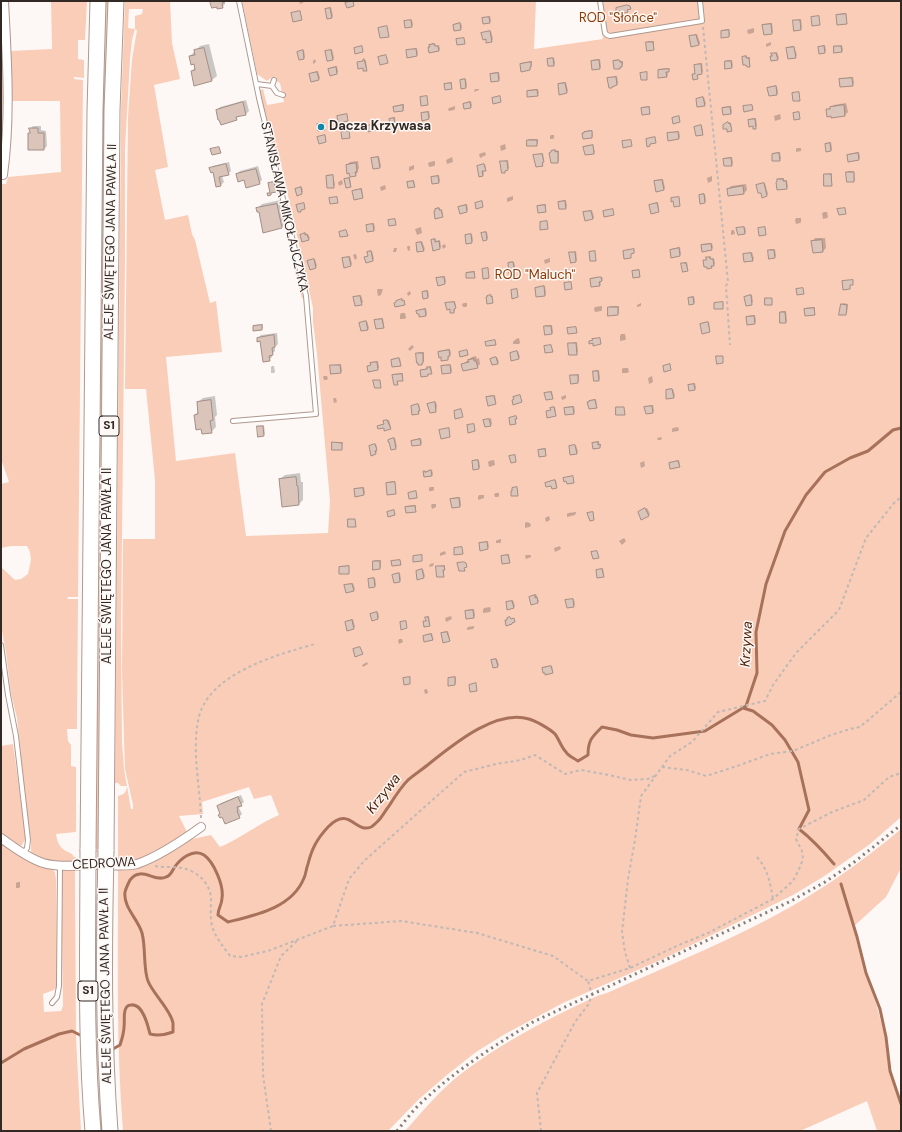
<!DOCTYPE html>
<meta charset="utf-8">
<style>
body{margin:0}
#map{position:relative;width:902px;height:1132px;overflow:hidden;background:#fdf8f5;font-family:"DM Sans",sans-serif}
canvas{display:block}
.frame{position:absolute;inset:0;border:2px solid #322925;pointer-events:none}
</style>
<div id="map">
<canvas width="902" height="1132"></canvas>
<div class="frame"></div>
</div>
<script>
const c = document.querySelector('canvas').getContext('2d');
c.lineJoin = 'round';
function paint(path, color) { c.fillStyle = color; c.fill(path, 'evenodd'); }
function strokePath(path, color, width, dash) { c.strokeStyle = color; c.lineWidth = width; c.lineCap = dash ? 'butt' : 'round'; c.setLineDash(dash || []); c.stroke(path); }
function write(font, color, halo, rows, align = 'center') {
  c.font = font + ' "DM Sans",sans-serif'; c.lineWidth = 3; c.setLineDash([]); c.textBaseline = 'middle'; c.strokeStyle = halo; c.fillStyle = color; for (const [text, x, y, turn = 0] of rows) {
    c.save(); c.translate(x, y); c.rotate((+turn || 0) * Math.PI / 180); c.textAlign = isNaN(turn) ? turn : align; if (halo) c.strokeText(text, 0, 0); c.fillText(text, 0, 0); c.restore();
  }
}
paint(new Path2D(`
 M1 1 6 101 1 170Z
 M51 1H87L85 40H78V59L84 60V78L74 77V79L83 80 78 597H68L67 599H78L77 729H67L68 741 71 745V766L76 767V832L56 834C57 841 59 847 66 851 70 853 72 853 74 857H76L75 863 47 861 33 855 31 853V841L25 796 17 718 11 694 6 653 1 625V567L15 580 21 579 28 574 31 560 30 552 27 546H11L1 548V484L9 482 1 459V184H6L8 177 61 172 60 101H11L10 51 52 49Z
 M105 1H109L102 377 99 849 95 850 99 230Z
 M125 1H170L172 43 180 79 154 85 168 167 155 170 165 220 188 215 192 234 195 240 210 303 216 301 222 352 166 357 176 461 235 453 246 536 328 533 330 501 317 354 313 322V308L279 155 273 150 260 95V90L263 89 267 105 284 102 280 83 271 78 267 81 257 74 242 1H536L534 49 603 39 598 1H901V817L870 844 823 877 793 895 665 958 563 1003 505 1034 476 1052 448 1074 418 1100 388 1131H123C116 1044 118 956 118 868L149 862 177 849 192 839 211 835 220 847C241 838 258 824 279 815L271 795 254 799 249 787 202 802 203 814 179 816 188 834 139 860 118 863V796C125 794 126 793 127 786L131 809H133V805L125 769 124 740 122 669 123 539H155V480L146 389H125L128 116 132 59 137 30 135 29 132 40 130 59 125 149V260L121 629 122 741 124 769 127 786H121L118 783H115L121 110ZM129 9H143L142 14 135 16V29L128 28Z
 M272 169 274 171 303 297 302 299 289 241 287 227Z
 M13 744 26 838 22 845 18 846 1 834V746Z
 M901 829V868L886 897 853 927 865 972 878 1010 885 1037 889 1072 901 1109V1131H877L867 1101 800 1131H405C423 1111 441 1089 462 1073 504 1041 550 1018 597 996L607 993C670 965 734 939 794 905 832 883 868 857 901 829Z
 M1 841 53 869 55 873 56 879 57 986 54 990 43 994 44 1012 61 1011 63 1006 61 873C65 868 69 868 75 868L76 1038 81 1131H1Z`), '#facdb9');
paint(new Path2D(`
 M211 1H225V4L222 7 217 6Z
 M299 1H304V2L300 4Z
 M331 7 333 16 332 17 326 9Z
 M846 13 847 22 846 23 837 15 839 14Z
 M490 16 491 21 484 23 483 19Z
 M801 19 802 28 800 29 794 21 795 20Z
 M412 20 413 25 412 26 406 27 405 22Z
 M461 23 462 27 461 29 454 25Z
 M772 23 773 32 772 33 763 25 764 24Z
 M754 28V32L753 33 748 34 747 30Z
 M729 29 730 35 729 36 722 31 723 30Z
 M491 31 493 39 491 41 486 38 483 33Z
 M697 34 700 43 699 45 690 37Z
 M648 41H654V48L653 50 647 43Z
 M771 42V45L766 47V44Z
 M435 43 436 46 439 45 440 49 439 50 429 48 431 44Z
 M209 44 217 76 212 80 195 85 192 71 195 67 194 63 190 56 200 46Z
 M825 45 826 51 825 52 819 47Z
 M842 45 843 50 842 51 835 47 836 46Z
 M794 46 797 55 795 57 787 48 789 47Z
 M417 48 418 54 416 55 407 51 408 50Z
 M332 49 334 58 333 59 326 52Z
 M304 50 305 57 304 58 298 52Z
 M777 52 779 58 778 59 772 56 774 53Z
 M745 56H747V57H750V65L749 66 743 57Z
 M549 58H554L555 63 554 65H549L548 59Z
 M315 59 316 62 313 64V61Z
 M600 59 601 67 600 68 592 61 593 60Z
 M366 60 367 69 366 70 358 62Z
 M615 60H620L621 61H623V65L620 68 614 61Z
 M727 60H732L733 66 732 67 726 62Z
 M532 61V65L530 69 521 64 522 63Z
 M702 63 703 72 698 74V77L697 78 693 74 696 73 695 65Z
 M337 66 338 72 337 73 329 69Z
 M669 68 670 70 667 71 668 75 666 77 659 70 660 69Z
 M318 71 320 78 319 79 310 74Z
 M499 72 500 79 498 80 491 74 492 73Z
 M617 76 618 83 617 85 608 79 609 78Z
 M853 77 854 83 853 85 840 80 841 79Z
 M462 79H466L467 86 466 87H462L461 80Z
 M452 82V87L451 88 445 84Z
 M566 82 568 91 566 92 559 85 560 83Z
 M777 86 778 93 777 94 768 88 770 87Z
 M475 89H479V90L474 92Z
 M538 89 539 93 537 95 528 91 529 90Z
 M704 97 706 104 704 105 697 99Z
 M246 100 249 111 246 114 239 115 236 119 217 110 220 107Z
 M471 101 472 106 465 108 464 104Z
 M846 103 848 112 845 115 827 110 834 105Z
 M404 104V109L403 110 394 111V107L395 106Z
 M455 106V109L454 110 449 111 448 109 449 108Z
 M650 106V112L649 113 643 108 644 107Z
 M731 106 732 112 731 113 723 114V108L724 107Z
 M429 111 430 117 429 118 422 113Z
 M780 114 781 119 775 121 774 116Z
 M395 117 396 126 392 128 390 119Z
 M756 118 757 126 755 128 749 120 750 119Z
 M324 122 325 128 324 129 318 124Z
 M728 122 731 123 732 129 731 130 726 124Z
 M702 125 703 133 702 134 695 127Z
 M33 126H41V130L46 131 47 146 44 149 29 134 31 132 30 129Z
 M592 130 593 136 592 137 584 134 586 131Z
 M679 131 680 137 679 138 669 139 668 134 669 133Z
 M551 135H554V138L553 139H550V136Z
 M529 139H538V143L537 145H528V140Z
 M831 142 832 149 831 151 826 144Z
 M505 144 506 149 501 151 500 146Z
 M593 145 595 152 594 153 584 147 585 146Z
 M797 148H801V151L796 152V149Z
 M553 150 559 151V161L558 162H552L550 153Z
 M485 152 486 155 480 158 479 154Z
 M780 152 781 159 779 160 773 154 774 153Z
 M859 152 860 158 859 159 848 155 850 154Z
 M543 153 544 160 542 165 534 156Z
 M379 156 381 166 380 167 372 158Z
 M452 157 453 162 447 164 446 160Z
 M732 157 733 163 732 165 724 159 726 158Z
 M508 160 509 168 504 172 501 162 503 161Z
 M358 161 359 168 358 170V172L355 175 350 172 347 165 350 162Z
 M435 161V165L434 166 429 167 428 163 430 162Z
 M229 162 231 171 228 174 222 176 224 182 221 185 214 171 211 168 213 166Z
 M485 164 486 169 483 170 484 174 483 175 478 167Z
 M414 165V169L409 171V167Z
 M258 166 262 180 259 183 244 179 237 174 240 171Z
 M848 171H854L855 180 854 181 847 173Z
 M832 173V184L831 185 825 175 826 174Z
 M328 175H333L335 185 333 187 327 177Z
 M439 175 440 181 439 182 432 177Z
 M712 176V181L708 183 707 178Z
 M350 177 351 185 350 186 345 179Z
 M779 178H784V180H787L788 187 786 188 778 179Z
 M663 179 665 188 664 190 655 181 656 180Z
 M342 180 343 184 339 186 338 182Z
 M414 180 415 185 414 186 408 182Z
 M275 181 277 190 272 192 271 194H268L271 192 269 183Z
 M765 183 768 194 766 196 758 185Z
 M746 184 747 190 744 193 728 189 731 186Z
 M385 185 386 189 381 191 380 187Z
 M302 187 303 192 297 194 296 189Z
 M362 188 363 196 362 197 353 191Z
 M701 194H705L706 201 705 202 701 203 700 195Z
 M513 196V200L507 202V198Z
 M281 200 287 223 282 227 264 231 259 211 257 209 262 204Z
 M566 200 567 206 566 208 559 202 561 201Z
 M658 202 659 210 658 211 650 205Z
 M467 204 468 210 461 213 459 207Z
 M546 204V210L545 211 538 206 540 205Z
 M437 208H440V210L442 209 443 215 442 216 436 209Z
 M592 210 594 217 593 219 584 212Z
 M824 212H827L828 217 827 218 823 219 822 213Z
 M796 218H801V222L800 223 796 224 795 220Z
 M374 223 375 229 374 230 367 226Z
 M421 227 422 233 417 235 415 229Z
 M745 227 746 232 745 233 738 234V229L739 228Z
 M732 230H734L735 234 731 235V231Z
 M484 232H487L488 238 487 239 483 240 482 233Z
 M306 233V234H308L310 238 308 239 301 235Z
 M472 234 473 241 467 243V235Z
 M815 238H825L826 248 823 251 814 252 813 241Z
 M434 239H436V241L440 240 441 247 443 245 445 244 446 247 443 249 442 246 440 248 432 240Z
 M422 241 425 249 418 251 417 244Z
 M712 243 713 248 711 249 702 246 703 244Z
 M408 246H410V250L408 251 407 247Z
 M680 247 681 254 680 255 671 250 672 249Z
 M394 248H397L396 252H393Z
 M770 249H775L776 256 775 257 769 251Z
 M370 251H372L374 259 373 260 365 257 369 256V252Z
 M576 251 577 260 576 261 570 253Z
 M752 252 754 259 752 260 744 255Z
 M355 254H356L357 258 355 260 353 255Z
 M350 256 352 264 350 266 343 259Z
 M711 256V259L714 258 715 264 711 267 704 261 707 259 708 257Z
 M550 258V262L545 264 544 260Z
 M315 259 317 266 310 269 309 261Z
 M510 262H514L516 271 514 273 509 263Z
 M684 262H687L688 269 687 270 682 264Z
 M639 269 640 275 639 276 633 271Z
 M475 271V276L474 277 467 273 468 272Z
 M445 276 446 282 445 283 437 278Z
 M602 277 603 279 600 281 601 284 600 285 592 286 591 279 592 278Z
 M545 286 546 294 545 295 536 288 537 287Z
 M378 289H383L381 295 378 296 377 290Z
 M428 290 429 296 428 297 423 292Z
 M410 291 411 294 408 296 407 293Z
 M361 295 363 302 361 304 354 298Z
 M752 295 753 302 747 304 745 297Z
 M694 296 695 302 694 303 689 298Z
 M455 301 456 306 455 308V310L454 312 446 304Z
 M464 303H467V306L466 307H463L462 304Z
 M641 303V306L637 307V305Z
 M843 303 848 304 847 313 846 314 842 304Z
 M602 306V310L601 311 595 312 594 309 595 307Z
 M610 306H619V313L618 314 609 308Z
 M815 307V313L814 314 805 309 806 308Z
 M426 308 427 314 426 315 420 316 417 311Z
 M782 311H786L787 321 786 322 781 312Z
 M401 313H405L406 318 404 319H400V315Z
 M755 315 756 321 755 323 748 324 747 317 749 316Z
 M383 318 384 326 383 327 376 320Z
 M367 321 369 328 368 329 360 323Z
 M709 322 710 330 709 331 701 324Z
 M263 324V328L262 329 254 326 255 325Z
 M546 325H552L553 332 552 334 545 326Z
 M277 333 278 344 275 347V351L272 354V357L269 360 261 340 258 338 261 335Z
 M621 334H625L626 339 625 340 620 341V336Z
 M519 338 520 343 519 344H513V342L516 339Z
 M577 342 578 352 576 354 569 344 570 343Z
 M412 345 414 347 410 351 408 349Z
 M450 349 451 354 449 355V357L448 359 442 356 439 352 440 351Z
 M518 351 520 357 519 358 512 353Z
 M419 352H424V361L422 364 417 354Z
 M476 356 477 359 479 358 480 364 477 367 463 364 472 357Z
 M497 357 499 362 498 363 491 359Z
 M400 358 401 364 400 365 392 360 393 359Z
 M378 361 379 368 369 371 368 366 372 365 373 362Z
 M341 364 342 371 341 372 331 366 332 365Z
 M443 365H451L452 371 451 372 442 367Z
 M272 366H274L275 372 274 373H271V367Z
 M429 366H431L432 372 429 373 428 375 421 370 428 368Z
 M623 368H628L629 372 627 373H622V369Z
 M596 370H599L600 379 598 380 594 371Z
 M403 373V378L398 380V382L397 384 393 375 395 374Z
 M579 374V381L578 382 571 376 573 375Z
 M324 376H327L328 379 326 380H324L323 377Z
 M652 376 653 382 649 384 648 378Z
 M695 383 696 388 695 389 689 385Z
 M668 389H673L675 396 674 397 667 398V391Z
 M552 391 553 397 552 398 546 393Z
 M495 395 496 402 495 403 488 397 489 396Z
 M566 395V398L565 399 562 400 561 397 563 396Z
 M215 396 217 415 215 417 216 427 211 432 195 415 199 411 198 402 203 398Z
 M334 398H336L337 402 334 403 333 399Z
 M596 399 597 406 596 407 589 402 591 400Z
 M436 402 437 406 436 411 428 404Z
 M419 404 420 409 418 413 412 406Z
 M653 405 654 411 652 412 645 407Z
 M574 406 575 412 573 413 565 408 567 407Z
 M553 407H555L556 414 555 415 547 411 552 410Z
 M491 418 492 424 491 425 484 421Z
 M386 420H389L391 427 390 428 379 426 385 423Z
 M264 425 265 434 263 435 258 427 259 426Z
 M678 427 679 430 678 431 672 432V429L673 428Z
 M662 437 661 440H658L657 438Z
 M395 438 397 447 392 449 389 440Z
 M421 438 422 443 421 444 412 441 413 440Z
 M599 441V444H601V446L600 447 593 443Z
 M335 442H343L342 448 341 449 333 443Z
 M376 444 377 448 376 449 377 452 376 453 370 446Z
 M576 445 578 452 577 453 570 447Z
 M546 448V454L545 455 539 450 540 449Z
 M474 460H479L480 467 479 468 473 462Z
 M494 460 495 465 489 467 488 462 489 461Z
 M679 460 680 465 679 466 670 463Z
 M644 461 645 466 641 468 640 463Z
 M432 470 433 474 432 475 425 476 424 472 426 471Z
 M300 473 301 482H303V500L299 504 280 479 285 475Z
 M556 480 557 486 556 487 546 483Z
 M395 481 396 492 395 493 387 483 389 482Z
 M364 487 365 493 364 494 355 490 356 489Z
 M430 487H434V490L432 491H429V488Z
 M496 493H499V496L498 497H495L494 494Z
 M479 495H484V498L478 500V497Z
 M460 497 461 505 460 506 453 507 452 500 453 498Z
 M432 504H436V507L432 509 431 505Z
 M416 505V509L415 511 406 508 407 506Z
 M647 508 650 514 648 516 640 511Z
 M576 512V513L575 515 567 517V514L568 513Z
 M549 516 550 520 546 522 545 518Z
 M526 522 530 523 531 526 529 527 525 528V523Z
 M624 538 626 541 622 545 619 541Z
 M501 539V542L500 543H496V541L497 540Z
 M488 541 489 547 481 550 480 543Z
 M560 546 561 549 555 552 554 548Z
 M445 551 446 554 440 556V553Z
 M509 554 510 561 509 562 502 556Z
 M526 555H531V557L526 559 525 556Z
 M375 560H381V567L380 568 374 561Z
 M434 563 433 566 429 567 430 564Z
 M445 565V568L444 570V575L443 576 437 567 438 566Z
 M341 566H349V572L348 573H340V567Z
 M603 568 604 575 603 576 597 571Z
 M423 569 425 576 423 578 417 571Z
 M400 573 401 580 395 582 393 575Z
 M370 578H375L376 585 375 586 369 579Z
 M353 583 355 589 353 590 345 586Z
 M536 594 539 601 538 602 530 597Z
 M574 599 575 605 568 607 566 601Z
 M513 600 515 606 514 607 507 603Z
 M490 607 491 610 490 612 483 613V610L484 608Z
 M474 609 475 616 473 617 466 611 467 610Z
 M378 612 379 617 378 618 371 614Z
 M427 616H429L430 624 429 625 424 622 427 620 426 618Z
 M451 616 452 619 446 622 445 618Z
 M353 619 355 627 354 628 346 622Z
 M474 626V628L473 629 467 630V628L468 627Z
 M448 631 450 639 449 641 442 633Z
 M432 633 433 638 432 640 424 636Z
 M399 639H402L403 642 399 644 398 641Z
 M493 659H497L499 665 497 666 492 661Z
 M367 662 368 664 363 667 362 665Z
 M552 666 553 671 552 672 543 668 544 667Z
 M450 677H456V683L455 684 449 678Z
 M426 689H427L428 693 425 694 424 690Z
 M241 795 244 802 240 805V807L239 808 242 814 239 817 221 813 218 806 221 803Z
 M18 882H20V887L19 888H16V883Z`), '#0003');
strokePath(new Path2D(`
 M743 708 753 711 772 725 785 740 798 762 809 810 799 829C812 839 823 851 834 864
 M841 884 857 937 866 973 880 1009 886 1037 890 1071 901 1104
 M111 1048 113 1049 120 1045C122 1039 124 1033 124 1027 125 1021 123 1013 126 1008 127 1006 129 1005 131 1005 143 1003 148 1026 150 1034 159 1036 165 1035 173 1032 173 1029 173 1025 173 1023 171 1010 153 994 148 981 143 968 146 948 142 933 138 919 123 907 125 892 126 888 128 884 130 880 141 865 155 883 166 877 170 876 172 872 174 868 180 859 193 848 204 855 214 862 224 886 222 898 222 905 218 908 218 915L228 922C256 915 292 908 304 878 306 874 306 869 308 864 312 848 317 839 328 827 350 805 355 834 371 827 373 826 376 823 378 821 382 817 385 811 389 806 394 798 401 787 408 780 415 774 423 769 430 763 454 744 496 709 529 719 536 721 550 729 555 734 559 739 561 747 566 752 568 756 574 758 578 761L588 755C588 740 592 737 602 727L617 730 631 735 653 738 705 731 746 706 757 673 756 632 766 584 785 531 806 495 825 472 850 458 868 451 893 430 901 428
 M1 1063 24 1049 59 1034 72 1031 84 1037`), '#a8725a', 3);
const building = new Path2D(`
 M210 1H225V2L222 3 223 8 217 9V7L212 8Z
 M351 1H353L354 6 347 8 345 3Z
 M627 5 630 6 631 9 627 10 628 12 621 14 620 11 616 12V8Z
 M330 8 332 18 327 19 325 9Z
 M300 11 302 20 293 22 291 13Z
 M846 14 847 24 837 25 836 15Z
 M819 16 820 25 812 26 811 17Z
 M489 17 490 23 483 24 482 18Z
 M411 20 412 27 405 28 404 21Z
 M793 20H800L801 30 794 31Z
 M460 23 461 30 454 31 453 25Z
 M771 24 772 34 764 35 762 25Z
 M387 26 389 37 380 38 378 28Z
 M729 30V37L721 38V31Z
 M490 31 492 42 486 43V39L483 40 481 33Z
 M696 35 699 45 691 47 689 36Z
 M464 38 465 44 457 45 456 39Z
 M646 42H653L654 50 647 51Z
 M434 44 435 46H438L439 51 429 53 428 47H430L429 45Z
 M362 46 363 52 355 54 354 48Z
 M824 46 825 53 819 54 818 47Z
 M834 46H841L842 52 834 53Z
 M794 47 796 58 788 59 786 48Z
 M204 48 212 81 194 86 191 71 195 70 194 64 191 65 189 56 195 55 194 50Z
 M416 49 417 56 407 58 406 50Z
 M303 50 304 59 299 60 297 52Z
 M331 50 333 60 328 61H327L325 51Z
 M771 53H776L778 60 771 61 770 56H772Z
 M386 55 388 63 380 65 378 57Z
 M746 56V58H749L750 67H747L746 65H743L742 57Z
 M553 58 554 66H548L547 59Z
 M364 59 367 71H363V68L358 69 357 62 363 61V60Z
 M599 60 600 69 592 70 591 61Z
 M619 60 620 62H622V67H620V69H614L613 61Z
 M725 61H731L732 68 725 69Z
 M531 62V67H530V70L521 72 520 64Z
 M701 64 702 74 697 75 698 79 693 80 692 74H695L694 65Z
 M336 67 337 74 330 76 328 69Z
 M669 69V72H666L667 77 658 78V70Z
 M317 72 319 80 311 82 309 74Z
 M647 72V80H641L640 73Z
 M498 73 499 81 491 82 490 74Z
 M616 77 617 85 612 87V88H609L607 78Z
 M852 78 853 86 840 87 839 79Z
 M465 79 466 88 461 89 460 80Z
 M451 83 452 89 445 90 444 84Z
 M565 83 567 93 559 95 558 84Z
 M776 86 777 95 769 96 767 88Z
 M537 90 538 96 527 97V91Z
 M799 92 800 101H793L792 93Z
 M427 96 428 105 421 106 420 97Z
 M500 96 501 102 493 104 492 98Z
 M703 97 705 106 697 107 696 99Z
 M243 102 246 115 236 117 237 120 221 125 219 120H218L216 110Z
 M470 102 471 108 464 109 463 104Z
 M403 105V111L394 112 393 107Z
 M752 105 753 110 744 112 743 106Z
 M844 105 845 116 831 118V116L827 117 826 109H830V107Z
 M649 107 650 114 642 115 641 108Z
 M730 107 731 114 723 115 722 108Z
 M428 112 429 119 422 121 421 113Z
 M799 112 800 119 794 120 793 113Z
 M347 114 348 121 338 123 337 116Z
 M679 116 680 122 673 124 672 118Z
 M394 118 395 128 391 129 389 119Z
 M755 119 756 129H753V126L749 127 748 120Z
 M728 122 729 124 730 123 732 131 727 132V129H723V125Z
 M323 123 325 130 318 131 317 124Z
 M375 124 376 130 368 132 367 126Z
 M701 125 703 135 696 136 694 127Z
 M29 128H38V133H44V150H28V133H30Z
 M349 131 350 138 342 139 341 132Z
 M592 131V138L583 139 582 133H584V132Z
 M678 132 679 139 668 141 667 133Z
 M325 135 326 142 319 144 317 137Z
 M655 137 656 143 650 144V146L647 147 646 139Z
 M527 140H537V146H527Z
 M631 140 632 146 623 148 622 141Z
 M830 143 831 151 826 152 825 144Z
 M593 145 594 154 585 155 583 147Z
 M219 147 221 153 212 155 210 149Z
 M555 150V152L558 151V163H551L549 153 551 152V151Z
 M779 153 780 161H772V154Z
 M858 153 859 160 848 162 847 155Z
 M542 154 544 162 542 163 543 166 536 167 533 155Z
 M378 157 380 168 373 169 371 158Z
 M731 158 732 166H724L723 159Z
 M500 161H507L508 170 505 171V173H502Z
 M356 163 357 172H355L356 176 350 177 349 173 347 174 346 165Z
 M226 164 229 175 219 177 221 186 216 187 213 172 211 173 209 168Z
 M484 164 486 171H482L483 176 479 177 477 166Z
 M256 169 260 184 246 188 244 180 238 182 236 174Z
 M846 172H854V182H847Z
 M824 174H831L832 186H824Z
 M333 175 334 188H327L326 176Z
 M438 176 439 183 432 184 431 177Z
 M349 178 351 187 346 188 344 179Z
 M777 179H783V181H786L787 189 777 190 776 182 777 181Z
 M662 180 664 190 656 192 654 181Z
 M413 181 415 187 408 188 407 182Z
 M274 182 276 192 271 193V195L268 196 267 193H270L268 183Z
 M764 183 767 196 762 198 761 193H758L756 185Z
 M743 186 744 194 728 196 727 189Z
 M301 187 302 194 297 196 295 189Z
 M361 189 363 198 354 200 352 191Z
 M704 194 705 203 700 204 699 195Z
 M337 197 338 203 330 204 329 198Z
 M679 197 680 206 674 207 673 201 671 202V198Z
 M482 201 483 207 476 209 475 203Z
 M565 201 566 209H559L558 202Z
 M304 203 305 209 301 210V212H298L296 205Z
 M657 203 659 212 651 214 649 205Z
 M277 204 282 228 263 233 259 212H257L256 208Z
 M466 205 467 212 460 214 458 207Z
 M545 205 546 212 538 213 537 206Z
 M439 208V210H441L443 217 435 219 434 211H435V209Z
 M845 208 846 214 839 215 837 209Z
 M613 209 614 215 604 217 603 211Z
 M591 211 593 219 585 221 583 212Z
 M395 219 396 225 389 226 388 220Z
 M547 221 548 229 540 230V222Z
 M373 224 374 231 367 232 366 225Z
 M744 227 745 234 738 235 736 228Z
 M765 227 766 235 759 236 758 228Z
 M346 230 348 236 340 237 339 232Z
 M486 232 487 240 483 241 481 233Z
 M305 233V235L307 234 309 240 302 242 300 235Z
 M471 234 472 243 466 244 465 235Z
 M435 239V242L439 241 440 249 433 251 431 240Z
 M822 240 823 252 813 253 811 241Z
 M421 242 424 251 417 252 416 243Z
 M711 244 712 250 702 252 701 245Z
 M679 248 680 256 671 258 670 250Z
 M634 249V253L631 254V258L624 259 623 251Z
 M768 250H774L775 258 769 259Z
 M371 251 373 261 366 263 364 257 368 256 367 252Z
 M595 251 596 261H590L589 252Z
 M569 252H575L576 262 571 263Z
 M751 253 753 261 744 262 743 254Z
 M349 257 351 266 344 268 342 258Z
 M706 257H710V259H713L714 266H711L712 268 707 269V267H704L703 260H706Z
 M314 259 316 268 310 270 307 261Z
 M513 262 515 273 509 274 508 263Z
 M681 263H686L688 271 683 272Z
 M488 268 489 278 483 279 482 269Z
 M639 270 640 277 633 278 632 271Z
 M474 272 475 278H466V273Z
 M444 277 445 284 438 286 436 278Z
 M599 277H601L602 281 599 282 600 286 591 287 590 279Z
 M853 280V285H850V289L843 290 842 281Z
 M571 282 572 289 565 290 564 283Z
 M544 286 545 296 536 297 535 288Z
 M803 288 804 294 797 295 796 289Z
 M517 289 518 297 512 299 511 290Z
 M427 291 428 298 423 299 422 292Z
 M491 295V297L492 296 493 303 487 304 486 297H487V296Z
 M751 295 752 305 746 306 744 297Z
 M360 296 362 305 355 306 353 297Z
 M693 297 694 304 689 305 688 298Z
 M765 298H772V305H765Z
 M402 299V301L404 300 405 305 395 307 394 303 396 302V301Z
 M454 302 456 308 454 309V313H450V309L447 310 445 303Z
 M723 302V309H714V303Z
 M841 304 847 305 846 315H839Z
 M608 307H618V315L608 316Z
 M814 308 815 315 805 316 804 309Z
 M425 309 426 316 419 317V314H417L416 311Z
 M780 312H785L786 323H780Z
 M754 316 755 324 747 325 746 317Z
 M382 319 384 328 376 329 374 320Z
 M366 321 368 330 361 331 359 323Z
 M708 322 710 332 702 334 700 324Z
 M262 325V330L253 331V326Z
 M544 326H551L552 334 545 335Z
 M576 327 577 333 568 334 567 328Z
 M274 335 275 347 272 348 273 355 269 356 270 361 263 362 260 341 257 342V338Z
 M600 338 601 344 593 346V343L589 344V341L593 340 592 339Z
 M495 340 496 345 486 346 485 342Z
 M568 343H576L577 355H569Z
 M551 345 553 352 545 353 544 346Z
 M449 350 450 356H448V360L441 361V357L439 358 438 352Z
 M467 350 468 355 460 357 459 352Z
 M517 351 519 359 511 361 510 353Z
 M416 353H423V363H422V365H418V363H417Z
 M716 356H723V363L717 364Z
 M496 357 498 364 492 365 490 359Z
 M399 358 401 366 392 367 391 360Z
 M474 359V361H476L478 368 463 371 461 364 469 362 468 360Z
 M377 362 378 370 368 372 367 366 371 365 370 363Z
 M670 364 671 370 664 372 663 366Z
 M330 365H340L341 373 331 374Z
 M450 365 451 373 442 374 441 366Z
 M427 367H430L432 374H428V376L421 377 420 370 427 369Z
 M593 371H598L599 381H594Z
 M402 374 403 381H397L398 385H394L392 375Z
 M570 375H578V383L571 384Z
 M373 380H380L381 388H375Z
 M694 384 695 390 689 391 688 385Z
 M672 389 674 398 666 399V390Z
 M551 392 553 399 546 400 544 393Z
 M520 395 522 402 513 405 512 400 514 399 513 397Z
 M494 396 496 404 488 406 486 397Z
 M211 400 213 420 210 421 212 433 202 434 201 429 196 430 194 415 198 414 197 402Z
 M595 400 597 408 589 409 587 402H589V401Z
 M435 402 436 412 430 413 427 404Z
 M418 404 420 411H418L419 414 412 415 411 406Z
 M652 406 653 413 646 414 644 407Z
 M554 407 556 416 547 418 546 411 551 410 550 408Z
 M573 407 574 414 565 415 564 408Z
 M616 407H624L625 415H616Z
 M461 409 463 417 455 419 454 411Z
 M516 416 517 419H515L516 424 510 425 509 418Z
 M489 419 491 426 485 427 483 420Z
 M387 420 391 429 384 431V428L378 429 377 426 384 424 383 421Z
 M474 424 475 431 468 433 467 425Z
 M257 426H263L264 436 258 437Z
 M449 428 450 437 441 439 439 430Z
 M394 438 396 449 391 450 389 442H388V440Z
 M420 439 421 445 412 446 411 441Z
 M332 442 342 443V450H332Z
 M598 442V445L600 444V448L593 449 592 443Z
 M375 444 377 450 375 451 376 454 371 456 369 446Z
 M575 445 577 454 570 455 569 446Z
 M545 449 546 456 539 457 538 450Z
 M515 455 516 462 511 463 509 456Z
 M478 460 479 469 473 470 472 461Z
 M678 461 680 467 670 469 669 463Z
 M431 470 432 476 424 477 423 471H425V472Z
 M573 476 574 483 567 484 566 481 564 482 563 478Z
 M296 477 297 486H298L299 505 282 507 279 479Z
 M555 480 557 488 552 489 551 486 546 487 545 483Z
 M395 482 396 494 387 495 386 483Z
 M517 487 518 496H511V491H512V488Z
 M363 488 364 495 355 497 354 489Z
 M416 491 417 498 409 499 408 493Z
 M459 498 460 507 452 508 450 499Z
 M415 506 416 512 406 513 405 507Z
 M645 508 649 516 641 520 638 512Z
 M394 510 395 515 388 517 387 512Z
 M593 512 594 520 590 521 587 513Z
 M348 519H355L356 527H348Z
 M487 542 488 549 480 551 479 543Z
 M462 547 463 554 454 555V548Z
 M597 551 599 558 593 559 591 552Z
 M422 555V561L413 562V556Z
 M508 555 510 563 502 564 501 556Z
 M400 560 401 565 392 566 391 561Z
 M373 561H380V569L373 570Z
 M464 562 466 563 467 567 464 568 465 571H459L457 563Z
 M349 566V574H339V567Z
 M436 566H444L445 570H443L444 577H437Z
 M422 569 424 578 417 580 416 571Z
 M602 569 604 577 597 578 596 570Z
 M399 573 400 582 394 583 392 575Z
 M374 578 375 587 369 588 368 579Z
 M352 584 354 591 346 593 344 585Z
 M535 595V598L537 597 538 603 531 605 529 597Z
 M573 599 574 607 567 608 565 600Z
 M512 601 514 608 507 610 506 602Z
 M473 610 474 618 466 619 465 611Z
 M377 612 378 619 372 621 370 614Z
 M425 617H428L430 626 424 627 423 621H426Z
 M510 617 511 619 514 618 515 622 512 623V624L506 626 505 620H507V618Z
 M352 620 354 629 347 631 345 622Z
 M406 621 407 628 401 630 400 622Z
 M447 632 450 641 443 643 441 633Z
 M431 634 433 640 424 642 423 636Z
 M360 647 363 654 355 657 353 649Z
 M496 659 498 667 493 668 491 660Z
 M551 666 553 673 545 675V673H543L542 668Z
 M410 677V684L404 685 403 678Z
 M455 677V685L448 686V678Z
 M476 683 477 691 470 692 469 685Z
 M238 797 242 806 237 807 238 811H237L240 818 225 824 222 817 220 818 218 815 220 814 217 806Z`);
paint(building, '#dbc4b9');
strokePath(building, '#a48e84', 1);
const lane = new Path2D(`
 M600 1 605 33 607 35 610 36 702 21 700 1
 M274 80 272 86 277 93 283 95
 M257 84 272 86
 M233 421 316 414 306 296 259 98 239 1
 M1 645 8 695 16 736 28 840 27 848 24 853
 M52 1003 57 997 59 986 60 866`);
const street = new Path2D(`
 M3 175C11 117 7 59 4 1
 M1 838C13 847 28 858 43 863 60 868 80 865 98 865 110 865 125 867 137 864 158 857 183 840 201 827`);
const highway = new Path2D(`
 M88 850 95 111 98 1
 M106 851 112 110 116 1`);
strokePath(lane, '#af988e', 6);
strokePath(street, '#af988e', 10);
strokePath(highway, '#af988e', 17);
strokePath(new Path2D(`
 M703 27 728 282 726 286 730 345
 M662 767 687 770 706 776 737 766 770 754 793 751 831 735 850 729 860 727 901 692
 M201 818C200 786 192 753 198 721 206 674 276 655 315 644
 M757 857C768 870 770 882 773 899
 M155 866C165 868 176 866 186 869 199 873 210 884 211 898 211 907 210 917 212 926 215 937 223 946 230 956L241 957 268 951 333 926 349 879 365 860 464 772 496 764 521 760 535 755 565 774 581 770 604 774 631 780 648 779 657 775
 M333 926 401 921 477 933 553 956 588 981
 M630 968 625 952 622 932 628 879 635 840 641 796 670 756 692 742 718 712 765 701 773 685 796 653 839 610 866 538 894 503 901 497
 M271 1131 263 1075 262 1004 281 956 299 939
 M541 1131 537 1093 575 1022 588 1005 592 995 588 981 630 968 679 945 708 933 773 899 793 881 800 867 803 859 802 851 796 839 799 829 832 812 864 800 889 777 901 773`), '#bfb8b5', 2, [3, 3]);
strokePath(lane, '#fff', 4);
strokePath(street, '#fff', 8);
strokePath(highway, '#fff', 15);
strokePath(new Path2D(`
 M397 1131C405 1121 413 1110 423 1101 456 1070 494 1046 533 1022L791 901 825 882 853 863 901 825`), '#847d79', 3, [2, 4]);
const highwayBridge = new Path2D(`
 M88 850C88 944 85 1038 93 1131
 M106 851C104 944 103 1038 110 1131`);
strokePath(highwayBridge, '#af988e', 17, []);
strokePath(highwayBridge, '#fff', 15);
for (const [x, y, r, color] of [
 [321,127,4,"#0f87ab"]
]) { const dot = new Path2D(); dot.arc(x, y, r, 0, 2 * Math.PI); c.fillStyle = color; c.fill(dot); strokePath(dot, '#fdf8f5', 1.5); }
for (const [x, y, w] of [
 [109,426,20],
 [88,991,20]
]) { const box = new Path2D(); box.roundRect(x - w / 2, y - 10, w, 20, 3); c.fillStyle = '#fdf8f5'; c.fill(box); strokePath(box, '#322925', 1); }
write('bold 12px', '#322925', null, [
 ["S1",109,426],
 ["S1",88,991]
]);
write('13px', '#8e3900', '#fdf8f5', [
 ["ROD \"Słońce\"",618,19],
 ["ROD \"Maluch\"",535,276]
]);
write('bold 13px', '#322925', '#fdf8f5', [
 ["Dacza Krzywasa",329,127]
], 'left');
write('13px', '#322925', '#fdf8f5', [
 ["STANISŁAWA MIKOŁAJCZYKA",284,207,77],
 ["ALEJE ŚWIĘTEGO JANA PAWŁA II",111,242,-89],
 ["ALEJE ŚWIĘTEGO JANA PAWŁA II",108,566,-90],
 ["CEDROWA",104,864,-3],
 ["ALEJE ŚWIĘTEGO JANA PAWŁA II",106,986,-91]
]);
write('italic 14px', '#4f2108', '#fdf8f5', [
 ["Krzywa",747,644,-87],
 ["Krzywa",384,794,-52]
]);
</script>
